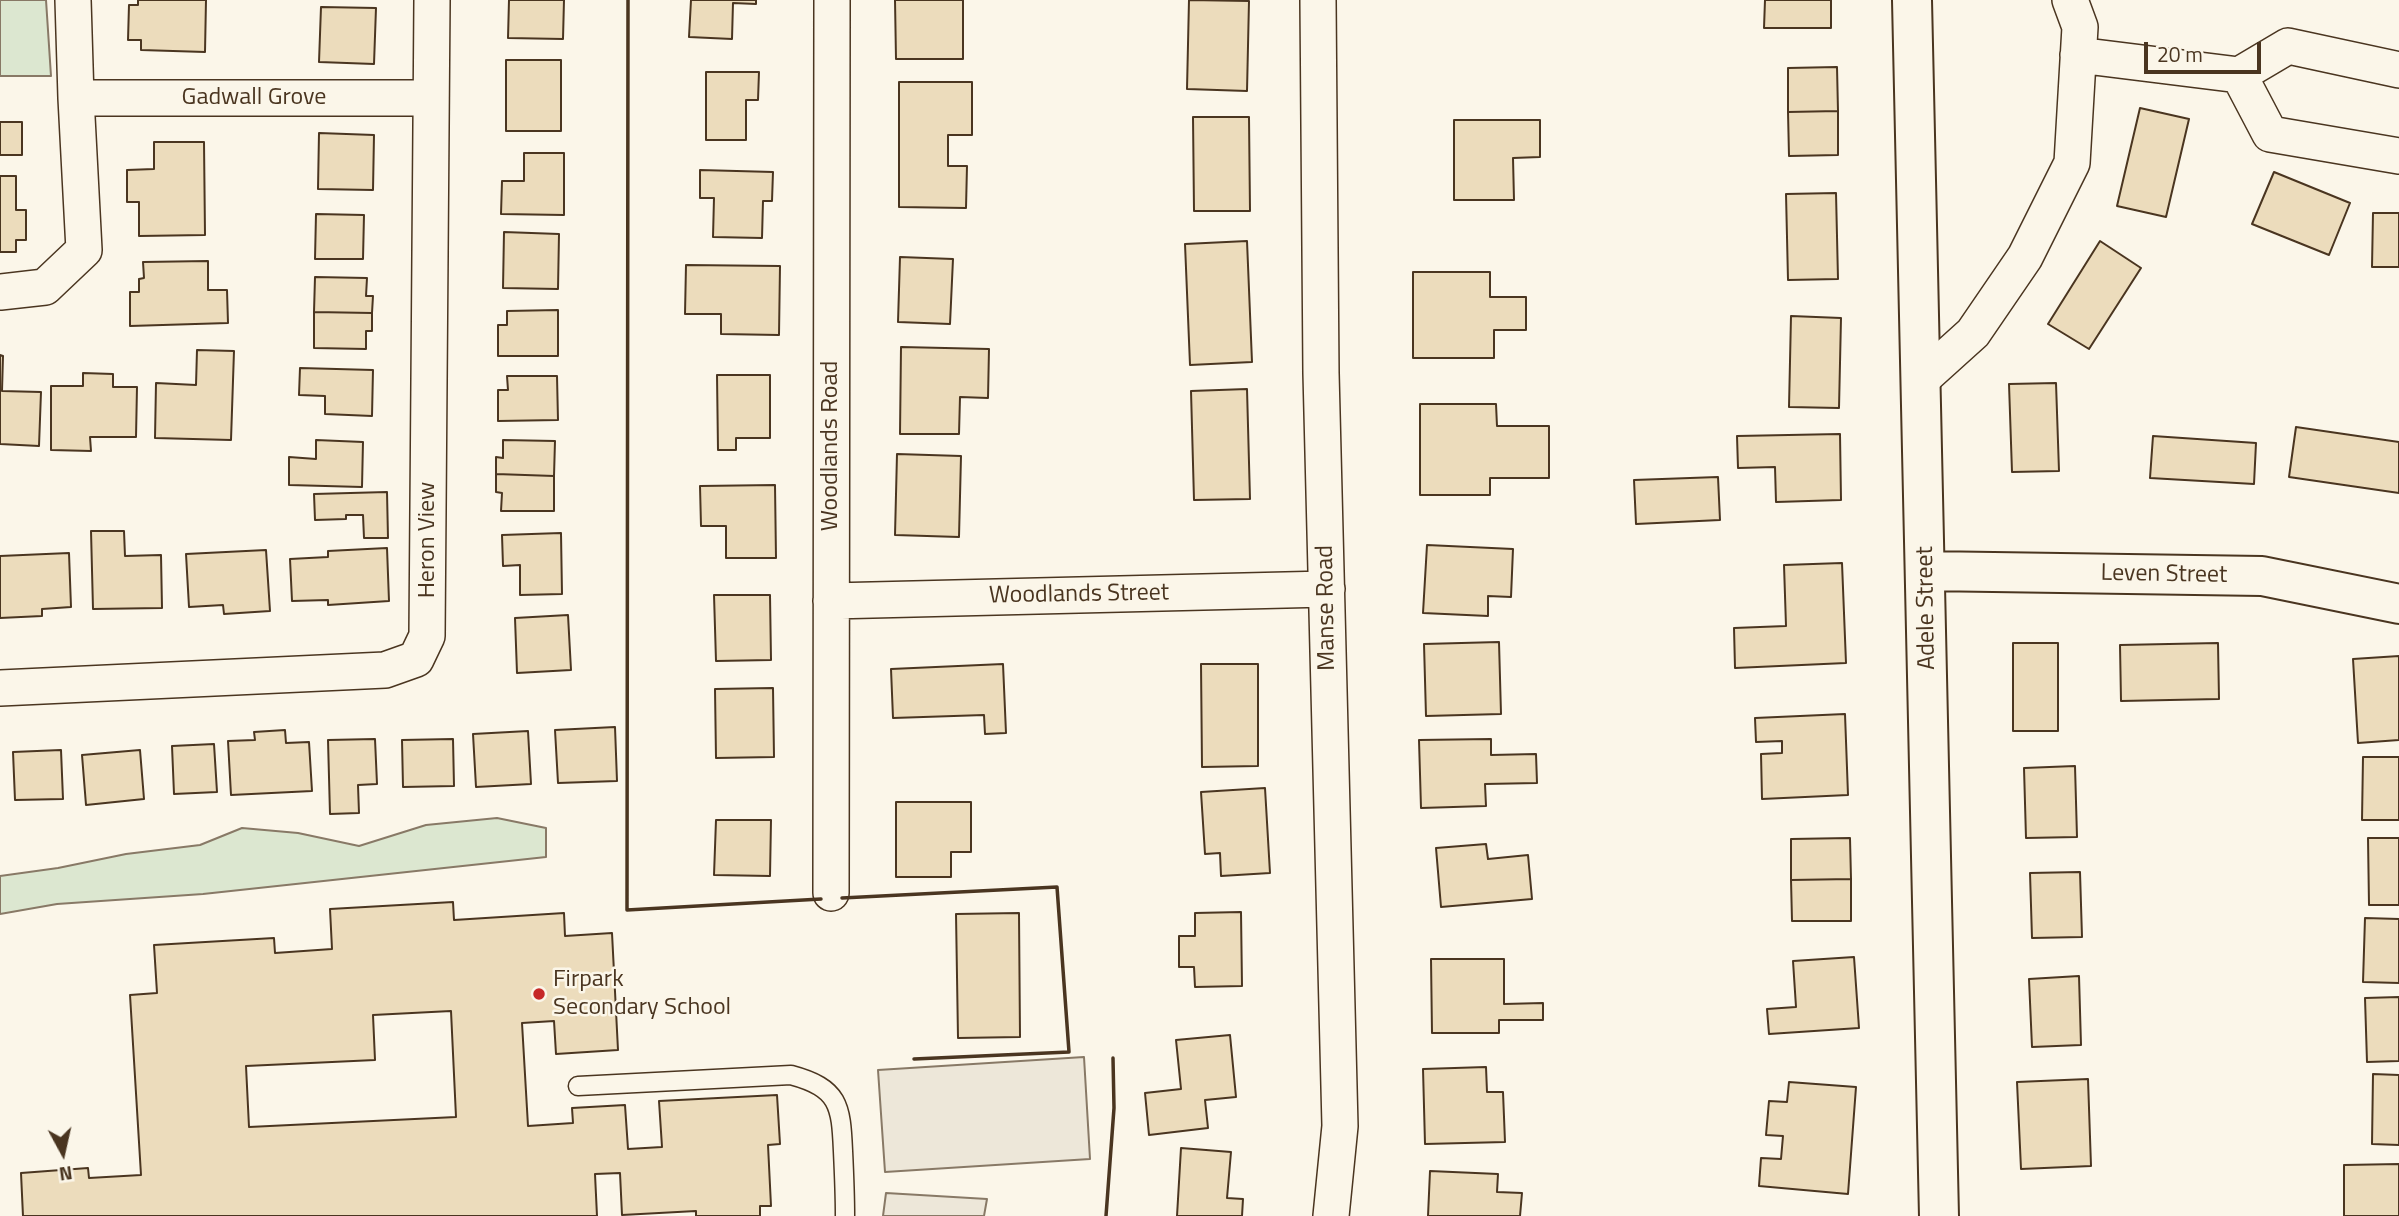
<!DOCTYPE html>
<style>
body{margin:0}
#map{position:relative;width:2399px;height:1216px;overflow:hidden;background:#fbf6e9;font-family:"Titillium Web",sans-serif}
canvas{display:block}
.north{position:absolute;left:28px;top:1118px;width:70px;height:70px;-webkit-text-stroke:5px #fbf6e9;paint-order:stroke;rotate:172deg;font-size:19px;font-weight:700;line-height:28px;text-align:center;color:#4a3520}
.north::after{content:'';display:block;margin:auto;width:24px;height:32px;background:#4a3520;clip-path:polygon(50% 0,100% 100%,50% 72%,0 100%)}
.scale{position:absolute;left:2144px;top:42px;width:117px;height:32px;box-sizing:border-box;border:4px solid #4a3520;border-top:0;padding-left:9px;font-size:21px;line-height:24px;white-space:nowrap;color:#4a3520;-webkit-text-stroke:5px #fbf6e9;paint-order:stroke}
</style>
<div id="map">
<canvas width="2399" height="1216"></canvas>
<div class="north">N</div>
<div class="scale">20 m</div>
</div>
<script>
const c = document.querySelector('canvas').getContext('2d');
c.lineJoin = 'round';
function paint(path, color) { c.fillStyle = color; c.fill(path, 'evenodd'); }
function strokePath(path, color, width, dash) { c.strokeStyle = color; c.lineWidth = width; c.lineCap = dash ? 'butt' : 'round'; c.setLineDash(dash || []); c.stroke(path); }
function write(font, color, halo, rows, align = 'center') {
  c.font = font + ' "Titillium Web",sans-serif'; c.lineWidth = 5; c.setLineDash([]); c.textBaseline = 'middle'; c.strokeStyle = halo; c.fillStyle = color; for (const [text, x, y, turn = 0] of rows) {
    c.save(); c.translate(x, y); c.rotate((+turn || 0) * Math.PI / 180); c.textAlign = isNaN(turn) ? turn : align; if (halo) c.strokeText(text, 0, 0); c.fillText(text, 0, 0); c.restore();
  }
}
const green = new Path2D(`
 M0 0H46L51 76H0Z
 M497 818 546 828V857L203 894 57 904 0 914V876L58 868 126 854 200 845 242 828 298 833 359 846 426 825Z`);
paint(green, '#dce7d0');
strokePath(green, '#887966', 2);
const parking = new Path2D(`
 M1084 1057 1090 1159 885 1172 878 1070Z
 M886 1193 987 1199 984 1216H883Z`);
paint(parking, '#ede7d9');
strokePath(parking, '#887966', 2);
const building = new Path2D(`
 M138 0H206L205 52 141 50V40H128L129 5H138Z
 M509 0H564L563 39 508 38Z
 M691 0H756V4L733 3 732 39 689 37Z
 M895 0H963V59H896Z
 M1189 0 1249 1 1247 91 1187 89Z
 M1765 0H1831V28H1764Z
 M321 7 376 8 374 64 319 62Z
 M506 60H561V131H506Z
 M1837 67 1838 111 1788 112V68Z
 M706 72H759L758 100H746V140H706Z
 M899 82H972V135H948V166H967L966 208 899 207Z
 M2140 108 2189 119 2166 217 2117 206Z
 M1838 111V155L1789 156 1788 112Z
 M1193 117H1249L1250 211H1194Z
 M1454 120H1540V157L1513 158 1514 200H1454Z
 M0 122H22V155H0Z
 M319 133 374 135 373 190 318 189Z
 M154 142H204L205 235 139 236V202H127V170L154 169Z
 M524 153H564V215L501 214 502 181H524Z
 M700 170 773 172 772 201H763L762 238 713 237 714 198H700Z
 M2274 172 2350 203 2329 255 2252 224Z
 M0 176H16V210H26V240H16V252H0Z
 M1836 193 1838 279 1788 280 1786 194Z
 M2373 213H2399V267H2372Z
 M316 214 364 215 363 259H315Z
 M504 232 559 234 558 289 503 288Z
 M1247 241 1252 362 1190 365 1185 244Z
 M2100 241 2141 268 2089 349 2048 324Z
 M900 257 953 259 950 324 898 322Z
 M208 261V290H227L228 323 130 326V292H139V279L144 278 143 262Z
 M686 265 780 266 779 335 721 334V314H685Z
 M1413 272H1490V297H1526V330H1494V358H1413Z
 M315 277 367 278 366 296H373L372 313 314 312Z
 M558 310V356H498V325H507V311Z
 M314 312 372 313V331H366V349L314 348Z
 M1791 316 1841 318 1839 408 1789 407Z
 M901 347 989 349 988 398 960 397 959 434H900Z
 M197 350 234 351 231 440 155 438 156 383 196 385Z
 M0 355 3 356 2 391 41 392 39 446 0 444Z
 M300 368 373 370 372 416 325 414V396L299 395Z
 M83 373 113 374V387H137L136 437H90L91 451 51 450V386H83Z
 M717 375H770V438H736V450H718Z
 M507 376H557L558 420 498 421V390H508Z
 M2056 383 2059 471 2012 472 2009 384Z
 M1247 389 1250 499 1194 500 1191 391Z
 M1420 404H1496L1497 426H1549V478H1490V495H1420Z
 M2296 427 2399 442V493L2289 477Z
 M1840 434 1841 500 1776 502 1775 467 1738 468 1737 436Z
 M2153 436 2256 443 2254 484 2150 478Z
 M316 440 363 442 362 487 289 485V457L316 459Z
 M503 440 555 441 554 476 496 474V457L503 458Z
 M897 454 961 456 959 537 895 535Z
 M496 474 554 476V511H501L502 493 496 492Z
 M1718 477 1720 520 1636 524 1634 480Z
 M775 485 776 558H726V526H701L700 486Z
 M387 492 388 538H364L363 515H346V519L315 520 314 494Z
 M91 531H124L125 556 161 555 162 608 93 609Z
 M561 533 562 594 520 595V565L503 566 502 535Z
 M1427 545 1513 549 1511 597 1488 596V616L1423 613Z
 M387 548 389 601 328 605V600L292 601 290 559 328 557V551Z
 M266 550 270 611 224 614 223 605 189 607 186 554Z
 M69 553 71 607 42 609V616L0 618V556Z
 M1842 563 1846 663 1735 668 1734 628 1786 626 1784 565Z
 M714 595H770L771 660 716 661Z
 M568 615 571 670 517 673 515 618Z
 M1499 642 1501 714 1426 716 1424 644Z
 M2013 643H2058V731H2013Z
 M2218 643 2219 699 2121 701 2120 645Z
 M2399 656V740L2358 743 2353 659Z
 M1003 664 1006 733 985 734 984 715 893 718 891 669Z
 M1201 664H1258V766L1202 767Z
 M773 688 774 757 716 758 715 689Z
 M1845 714 1848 795 1762 799 1761 754 1782 753V741L1756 742 1755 718Z
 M615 727 617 781 558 783 555 730Z
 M285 730 286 743 309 742 312 791 231 795 228 741 255 740 254 732Z
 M528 731 531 784 476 787 473 734Z
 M375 739 377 784 358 785 359 813 330 814 328 740Z
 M453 739 454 786 403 787 402 740Z
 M1491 739V755L1536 754 1537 783 1485 784 1486 806 1421 808 1419 740Z
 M214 744 217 792 174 794 172 746Z
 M61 750 63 799 15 800 13 752Z
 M140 750 144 799 86 805 82 755Z
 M2363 757H2399V820H2362Z
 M2075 766 2077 837 2026 838 2024 768Z
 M1265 788 1270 873 1221 876 1220 853 1205 854 1201 792Z
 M896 802H971V852H951V877H896Z
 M716 820H771L770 876 714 875Z
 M1850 838 1851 879 1791 880V839Z
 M2368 838H2399V905H2369Z
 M1486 844 1488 859 1528 855 1532 899 1441 907 1436 848Z
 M2080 872 2082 937 2032 938 2030 873Z
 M1851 879V921H1792L1791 880Z
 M453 902 454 920 564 913 565 936 612 933 618 1050 556 1054 554 1021 522 1023 528 1126 573 1123 572 1108 625 1105 628 1149 662 1147 659 1101 777 1095 780 1144 768 1145 771 1206H760V1216H696V1211L622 1215 620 1173 595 1174 597 1216H23L21 1173 88 1168 89 1178 141 1175 130 995 157 993 154 945 274 938 275 953 332 949 330 909ZM451 1011 456 1117 249 1127 246 1066 375 1060 373 1015Z
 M1241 912 1242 986 1195 987 1194 967H1179V936H1195V913Z
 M1019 913 1020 1037 958 1038 956 914Z
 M2365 918 2399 919V983L2363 982Z
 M1854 957 1859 1028 1769 1034 1767 1009 1796 1007 1793 961Z
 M1431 959H1504V1004L1543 1003V1020H1499V1033H1432Z
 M2079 976 2081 1045 2032 1047 2029 979Z
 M2399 997V1061L2367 1062 2365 998Z
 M1230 1035 1236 1097 1205 1100 1208 1128 1149 1135 1145 1093 1181 1089 1176 1040Z
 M1486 1067 1487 1092H1503L1505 1142 1425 1144 1423 1069Z
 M2373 1074 2399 1075V1145L2372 1144Z
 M2088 1079 2091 1166 2021 1169 2017 1082Z
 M1789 1082 1856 1087 1848 1194 1759 1186 1761 1158 1781 1159 1783 1136 1766 1135 1769 1101 1787 1102Z
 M1181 1148 1231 1152 1227 1198 1243 1199 1242 1216H1177Z
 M2399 1164V1216H2344V1165Z
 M1430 1171 1498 1174 1497 1192 1522 1193 1520 1216H1428Z`);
paint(building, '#ecdcbc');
strokePath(building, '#4a3520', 2);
const service = new Path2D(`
 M578 1086 791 1075C839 1088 841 1105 843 1151 844 1172 845 1194 845 1216`);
const minor = new Path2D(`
 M73 0 76 98
 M1318 0 1321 373 1340 1126 1331 1216
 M2078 55 2239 75 2270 134 2399 156
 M2239 75 2288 46 2399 70
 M0 292 45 287 84 250 76 98H431
 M1922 379 1973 333 2025 257 2072 163 2080 27 2070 0
 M831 601 1327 589
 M0 688 385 670 416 659 427 636 432 0
 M831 893 832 0`);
const tertiary = new Path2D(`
 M1912 0 1939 1216
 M1926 571 2262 576 2399 604`);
strokePath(service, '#4a3520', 21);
strokePath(minor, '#4a3520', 38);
strokePath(tertiary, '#4a3520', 42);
strokePath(service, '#fbf6e9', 18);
strokePath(minor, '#fbf6e9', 35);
strokePath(tertiary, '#fbf6e9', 38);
strokePath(new Path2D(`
 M628 0 627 910 821 899
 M842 898 1057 887 1069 1052 914 1059
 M1106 1216 1114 1108 1113 1058`), '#4a3520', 3.5);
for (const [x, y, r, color] of [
 [539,994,7,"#c62828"]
]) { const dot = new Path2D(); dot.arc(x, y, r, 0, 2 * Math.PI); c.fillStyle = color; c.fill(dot); strokePath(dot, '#fbf6e9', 2.5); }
write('24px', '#4a3520', '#fbf6e9', [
 ["Gadwall Grove",254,98],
 ["Woodlands Road",831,446,-90],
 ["Heron View",428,540,-90],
 ["Leven Street",2164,575,1],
 ["Woodlands Street",1079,595,-1],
 ["Manse Road",1327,608,-91],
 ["Adele Street",1927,608,-91]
]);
write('24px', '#4a3520', '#fbf6e9', [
 ["Firpark",553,980],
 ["Secondary School",553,1008]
], 'left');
</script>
